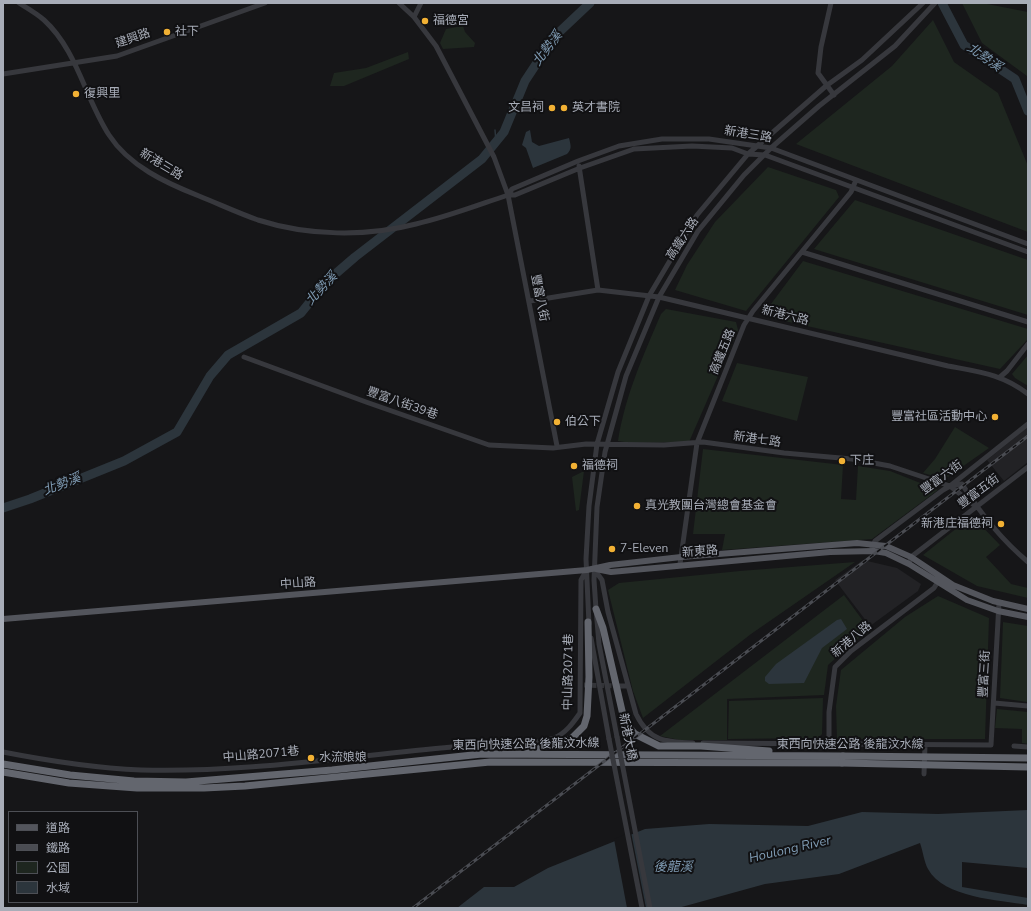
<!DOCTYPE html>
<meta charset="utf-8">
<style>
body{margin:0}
#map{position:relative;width:1031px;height:911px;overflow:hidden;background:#161618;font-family:"Nunito Sans","Noto Sans TC",sans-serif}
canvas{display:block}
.frame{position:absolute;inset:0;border:4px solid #a8adb8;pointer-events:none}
.legend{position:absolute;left:8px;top:811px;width:130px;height:92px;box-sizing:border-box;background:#111113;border:1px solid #4d4f55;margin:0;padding:5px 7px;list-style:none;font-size:12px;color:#a8adb8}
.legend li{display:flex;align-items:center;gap:8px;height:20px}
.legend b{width:20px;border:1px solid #4d4f55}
</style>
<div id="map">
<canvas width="1031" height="911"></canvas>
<div class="frame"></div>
<ul class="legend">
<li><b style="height:5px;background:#53555c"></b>道路</li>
<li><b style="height:5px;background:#4a4c52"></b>鐵路</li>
<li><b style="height:11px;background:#1e261f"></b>公園</li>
<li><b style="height:11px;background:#2c353c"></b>水域</li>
</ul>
</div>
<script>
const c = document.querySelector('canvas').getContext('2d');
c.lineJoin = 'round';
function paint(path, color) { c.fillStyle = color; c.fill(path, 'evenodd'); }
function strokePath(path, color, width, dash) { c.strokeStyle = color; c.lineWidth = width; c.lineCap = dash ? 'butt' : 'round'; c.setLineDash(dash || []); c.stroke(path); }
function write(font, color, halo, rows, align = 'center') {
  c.font = font + ' "Nunito Sans","Noto Sans TC",sans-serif'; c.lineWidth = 4; c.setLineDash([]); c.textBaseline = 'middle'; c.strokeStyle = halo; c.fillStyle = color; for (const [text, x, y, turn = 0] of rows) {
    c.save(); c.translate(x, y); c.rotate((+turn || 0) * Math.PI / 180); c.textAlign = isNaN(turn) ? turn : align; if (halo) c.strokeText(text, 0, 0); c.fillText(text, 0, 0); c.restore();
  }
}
paint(new Path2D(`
 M1028 427V462L1004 481 987 460Z
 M863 560 897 568 921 584 918 591 870 626 835 580Z`), '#222225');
paint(new Path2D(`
 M962 3H982L1028 12V81L1027 76 982 43Z
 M933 20 954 62 998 93 1028 166V232L796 144 892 66Z
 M463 26 465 32 475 43 474 47 443 49 440 43 446 29Z
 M408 52 409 59 344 86H330L334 73 366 68Z
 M768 167 836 190 839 197 746 311 675 290 687 265 715 222Z
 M855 200 1028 260V315L814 249Z
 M803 261 1028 329V339L1000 369 762 316Z
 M666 309 736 322 738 330 689 442 631 443 618 441C625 396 643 356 661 314Z
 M1028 355V386L1015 378 1012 374Z
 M737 363 808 377 797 421 722 401Z
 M955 427 989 448 945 479 923 473 935 459Z
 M703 449 843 465 841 499 856 500 858 466 890 471 938 490 872 539 722 550 725 534H693Z
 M584 471 579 510 576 511 572 477Z
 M972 516 1000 545 986 557 1011 584 1028 588V598L977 586 923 555Z
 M855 562 751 634 643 718 633 691 608 590 619 583 740 571Z
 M844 595 869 629 828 665 824 695 727 699V740H680L660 736Z
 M938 596 989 618 985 739H837L836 706 841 670 905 617Z
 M1003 622 1028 626 1027 702 1000 698Z
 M823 698 822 734 818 738 728 739 729 701Z
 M997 709 1028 712V744L1022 743V729L995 728Z`), '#1e261f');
paint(new Path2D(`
 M530 130 532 142 539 146 569 138C571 146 572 149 567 154L533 168 526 148 522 145 526 132Z
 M841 619 847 629 822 648 804 683 769 684 765 681V677L776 664 837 620Z
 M1028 810V868L962 862V887L1028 898V905C999 900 944 898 928 869 924 862 923 851 920 843L839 874 765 884 678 908H457L484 887H514L548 868 645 829 709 824 808 826 862 812 938 814Z`), '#2c353c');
paint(new Path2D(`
 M631 832 646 908H627L614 839Z`), '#161618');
strokePath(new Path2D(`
 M495 130 496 142`), '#2c353c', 1.5);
strokePath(new Path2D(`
 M942 3 964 45 1015 79 1028 111
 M3 508 30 499 124 461 177 432 210 376 228 355 301 313 326 282 355 257 482 159 504 132 525 81 554 37 590 3`), '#2c353c', 9);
strokePath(new Path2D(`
 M584 685 617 686`), '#333438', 5, [5, 2.5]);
strokePath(new Path2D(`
 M19 3C27 8 36 13 44 20 77 50 85 98 109 135 129 166 166 183 199 196 219 204 238 213 258 220 308 236 366 237 416 224 447 217 478 205 508 195H515L580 168 634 149 692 146 732 148 748 154 765 155 1028 252
 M399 3 414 17 436 46 494 157 508 195 557 446
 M831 3 821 47 818 73 834 95
 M414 17 421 3
 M3 74 117 56 265 3
 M579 166 598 290
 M508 195 512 189 578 161 619 146 662 139H709L771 148 1028 244
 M802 252 1028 322
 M530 301 598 290 659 297 948 366C980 372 1002 374 1028 394
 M244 357 366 402 489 445 553 448 586 444 664 445 703 442 784 453 852 459 890 466 950 486 962 484C980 513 1002 540 1028 562
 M1000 377 1007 371 1028 344
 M950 486 974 505
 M872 547 875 541 943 490 950 486 1028 424
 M680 564 697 443 744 325 753 311 851 192 856 180
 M909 564 911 557 1028 467
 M594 569 602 580 608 612 636 714C649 741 665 742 693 743
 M589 624 586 559 589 506 597 444 618 372 649 296 697 215 748 154 826 86 862 60 923 3
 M591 638 609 739
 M617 686H628
 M994 703 1028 706
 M617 737 599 644 596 609 594 580 597 507 605 452 626 376 659 297 698 231 744 175 771 148 819 106 895 46 935 3
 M703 743 991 745 999 603
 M829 745V712L835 667 851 651 934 588 939 580
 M1014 746 1028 747
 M3 752C49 761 94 768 141 770 245 773 349 756 452 747 481 744 528 747 554 738 566 733 573 723 580 713L581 580 586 571
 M924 774 925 745`), '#37383d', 5);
strokePath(new Path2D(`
 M596 569 611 572 830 552 874 551 886 553 909 564 967 600 998 611 1028 617
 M3 619 587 570 610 565 681 557 857 543 886 546 911 557 953 585 993 601 1028 609`), '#53555c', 6);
strokePath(new Path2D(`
 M596 609 603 628 623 715 629 727 635 734 659 746H701L769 751
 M528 751 571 739 584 726 587 716 589 677 588 622
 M3 764 70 775 134 781 186 782 332 770 482 754 843 756
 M3 772 69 783 137 788H204L245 786 490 762 842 763`), '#63666e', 7);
const rail = new Path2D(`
 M413 908 1028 436`);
strokePath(rail, '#4a4c52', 3);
strokePath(rail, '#111113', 1.5, [4.5]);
strokePath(new Path2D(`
 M617 737 650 908
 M609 739 642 908`), '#37383d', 5);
strokePath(new Path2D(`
 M843 756 1028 758
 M842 763 1028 767`), '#63666e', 7);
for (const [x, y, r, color] of [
 [425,21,4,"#f2b134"],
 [167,32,4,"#f2b134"],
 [76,94,4,"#f2b134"],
 [552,108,4,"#f2b134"],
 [564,108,4,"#f2b134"],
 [995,417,4,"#f2b134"],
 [557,422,4,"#f2b134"],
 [842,461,4,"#f2b134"],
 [574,466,4,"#f2b134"],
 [637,506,4,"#f2b134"],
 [1001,524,4,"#f2b134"],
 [612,549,4,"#f2b134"],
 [311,758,4,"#f2b134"]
]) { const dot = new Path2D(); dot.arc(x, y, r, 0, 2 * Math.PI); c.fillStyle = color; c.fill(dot); strokePath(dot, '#111113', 1.5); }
write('12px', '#a8adb8', '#111113', [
 ["福德宮",433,21],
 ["社下",175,32],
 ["復興里",84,94],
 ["文昌祠",544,108,"right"],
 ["英才書院",572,108],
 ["豐富社區活動中心",987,417,"right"],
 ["伯公下",565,422],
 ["下庄",850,461],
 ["福德祠",582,466],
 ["真光教團台灣總會基金會",645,506],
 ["新港庄福德祠",993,524,"right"],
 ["7-Eleven",620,549],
 ["水流娘娘",319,758]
], 'left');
write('12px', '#a8adb8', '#111113', [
 ["建興路",133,39,-19],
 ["新港三路",748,135,9],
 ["新港三路",161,165,31],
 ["高鐵六路",683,239,-57],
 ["豐富八街",539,298,79],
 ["新港六路",785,316,14],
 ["高鐵五路",723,352,-68],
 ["豐富八街39巷",402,404,19],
 ["新港七路",757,440,8],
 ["豐富六街",942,478,-36],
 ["豐富五街",979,492,-37],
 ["新東路",700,552,-4],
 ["中山路",298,584,-4],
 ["新港八路",852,640,-40],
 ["中山路2071巷",569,672,-89],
 ["豐富三街",985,674,-87],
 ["新港大橋",627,737,79],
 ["東西向快速公路 後龍汶水線",526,745,-1],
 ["東西向快速公路 後龍汶水線",850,745],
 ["中山路2071巷",261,755,-5]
]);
write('italic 13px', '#7f9bb3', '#111113', [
 ["北勢溪",548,49,-53],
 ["北勢溪",984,58,35],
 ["北勢溪",322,289,-47],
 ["北勢溪",62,485,-21],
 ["Houlong River",790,850,-13],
 ["後龍溪",673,868]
]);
</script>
